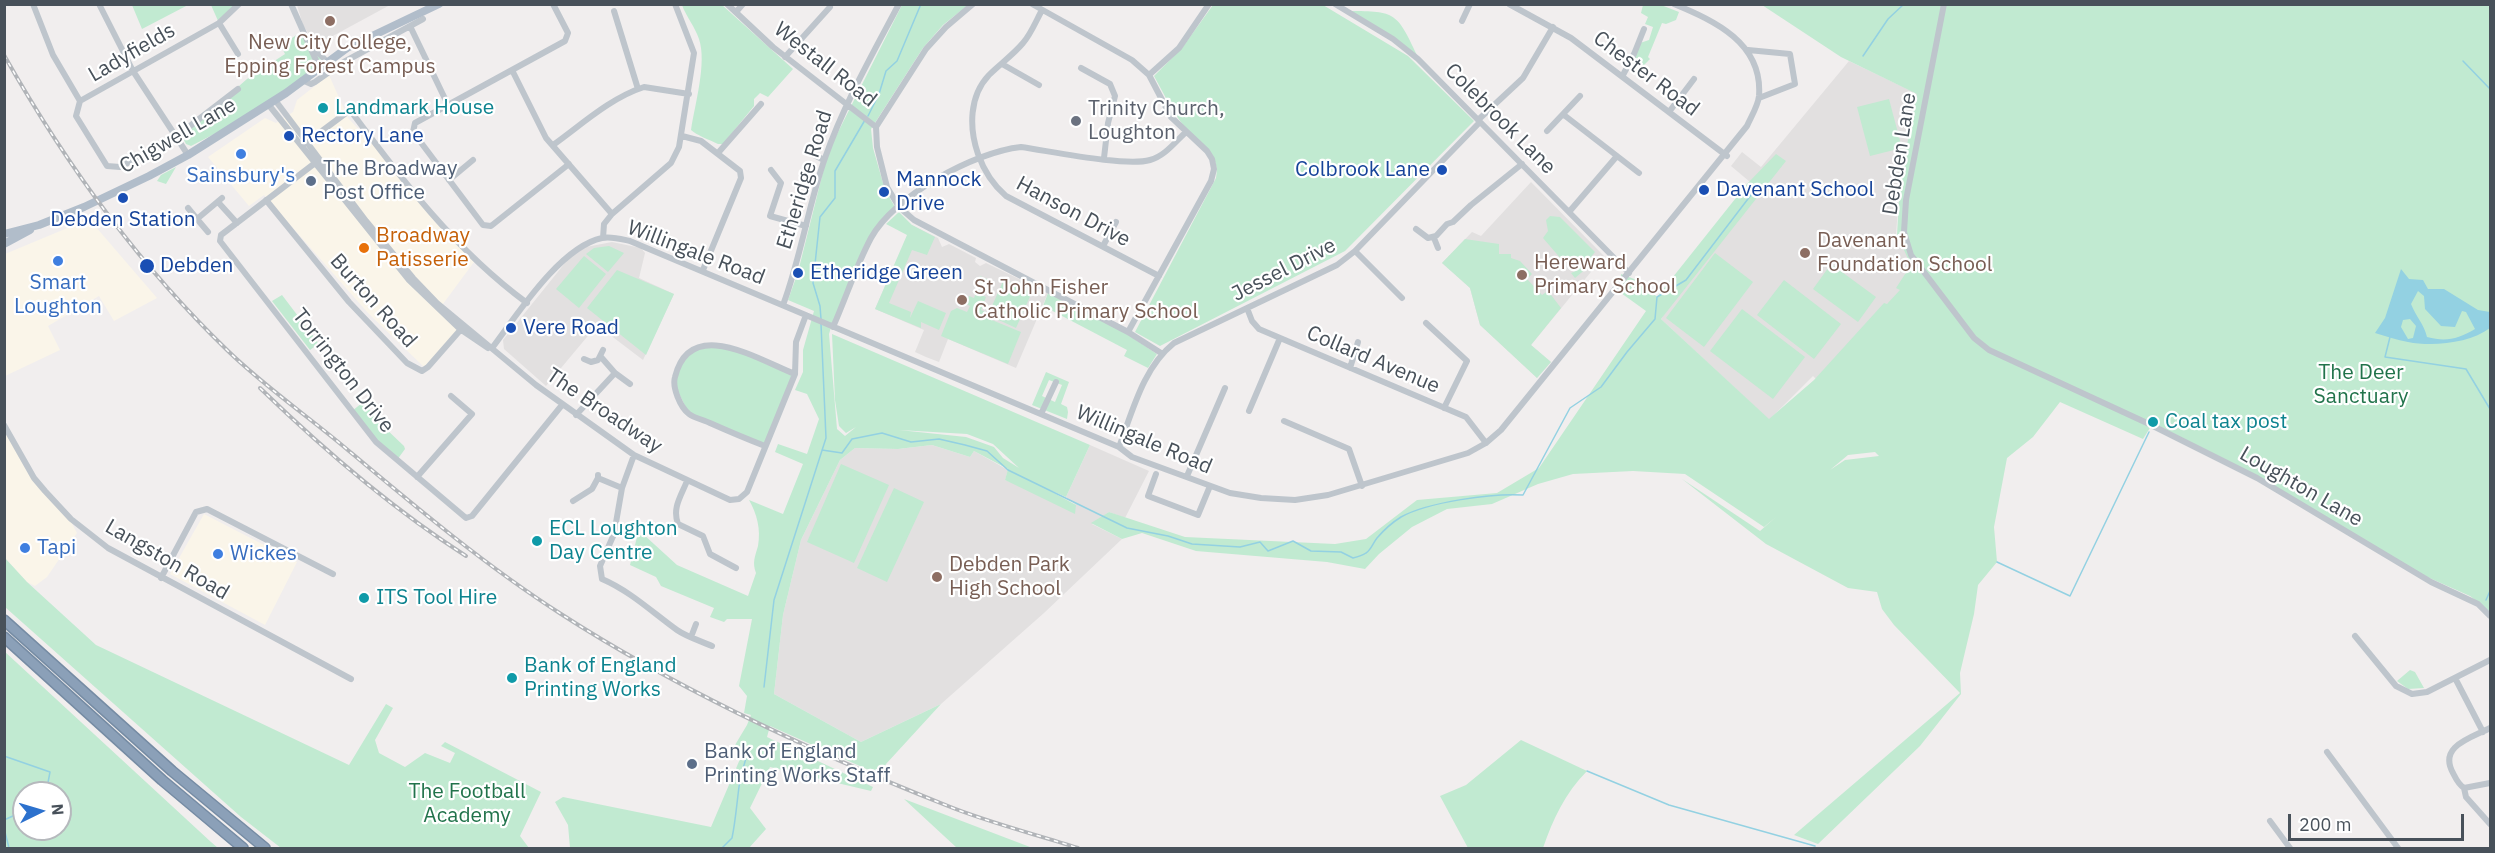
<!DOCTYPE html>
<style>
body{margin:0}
#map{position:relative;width:2495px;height:853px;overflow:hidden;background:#f1eeee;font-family:"IBM Plex Sans",sans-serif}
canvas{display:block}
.frame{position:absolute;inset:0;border:6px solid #48515a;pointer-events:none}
.north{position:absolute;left:12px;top:781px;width:60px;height:60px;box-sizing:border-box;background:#fff;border:2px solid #b6b9bd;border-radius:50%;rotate:85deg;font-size:16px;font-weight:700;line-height:24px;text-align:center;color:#48515a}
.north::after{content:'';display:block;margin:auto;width:21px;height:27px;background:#2c71cd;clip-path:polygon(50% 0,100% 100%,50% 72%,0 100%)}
.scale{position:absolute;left:2288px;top:814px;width:176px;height:27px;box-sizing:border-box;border:3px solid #48515a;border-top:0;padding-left:8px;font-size:18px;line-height:21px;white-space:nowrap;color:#48515a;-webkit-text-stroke:4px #fff;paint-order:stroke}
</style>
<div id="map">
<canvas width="2495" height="853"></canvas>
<div class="frame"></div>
<div class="north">N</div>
<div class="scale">200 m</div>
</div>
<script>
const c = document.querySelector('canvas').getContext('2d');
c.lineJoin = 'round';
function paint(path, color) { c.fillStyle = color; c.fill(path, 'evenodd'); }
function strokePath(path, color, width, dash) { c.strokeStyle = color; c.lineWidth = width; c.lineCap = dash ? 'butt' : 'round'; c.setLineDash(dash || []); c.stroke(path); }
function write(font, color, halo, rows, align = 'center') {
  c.font = font + ' "IBM Plex Sans",sans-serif'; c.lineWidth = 4.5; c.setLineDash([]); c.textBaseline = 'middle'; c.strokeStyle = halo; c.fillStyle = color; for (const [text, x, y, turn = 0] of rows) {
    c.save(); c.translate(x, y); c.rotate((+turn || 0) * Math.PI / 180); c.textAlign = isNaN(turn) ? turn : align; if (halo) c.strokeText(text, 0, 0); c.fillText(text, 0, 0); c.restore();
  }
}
paint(new Path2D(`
 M329 75 348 118 385 157 435 222 474 262 440 308 462 326 424 367 368 313 264 195 249 206 208 157 265 118 276 123 293 112 297 100Z
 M89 219 157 298 114 321 99 296 48 326 60 350 5 376V254Z
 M4 425 34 478 70 520 77 533 47 577 35 586 27 582 5 558Z
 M204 514 297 562 265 625 170 574Z`), '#faf5e9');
paint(new Path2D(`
 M297 5H390L318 44 312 39 303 25Z
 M1849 61 1918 94 1900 180 1896 235 1918 271 2000 385 1889 452 1813 376 1769 420 1661 319 1750 182 1731 166 1742 152 1761 167Z
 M1531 182 1604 256 1531 345 1551 362 1537 378 1480 325 1470 288 1442 263 1472 232 1481 236Z
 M912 225 938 238 942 247 949 244 976 258 975 262 980 266 986 263 1048 293 1016 368 948 339 939 362 926 357 915 352 924 330 875 309Z
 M612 242 641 248 645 253 639 278 674 294 643 360 597 325 546 386 504 349 503 340 569 258 586 247Z
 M932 445 970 457 974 451 1008 470 1005 480 1076 505 1066 497 1090 445 1149 471 1125 518 1109 512 1092 524 1122 539 1044 613 941 704 861 742 774 694 783 615 801 540 840 460 855 448 898 449Z`), '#e2e0e0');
paint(new Path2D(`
 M132 5H188L142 29Z
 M211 5H239L219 23Z
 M682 5H722L793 69 768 97 760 93 754 99V106L723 144H718C710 140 696 135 691 130 695 104 707 63 699 39 695 27 686 16 682 5Z
 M902 5H968L943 25 923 48 871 129 873 148 885 190 895 207 882 219 833 321 829 334 837 429 845 436 856 427 846 433 839 426 835 400 832 334 1090 445 1066 497 1043 487 1076 505 1075 514 1005 480 1008 469 974 451 970 457 932 445 898 449 855 448 840 460 801 540 783 615 774 694 861 742 941 704 886 764 880 775 770 726 767 737 873 787 871 791 770 767 750 808 766 829 749 848H570L568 825 555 802 563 797 711 827 743 752 735 745 747 725 751 715 744 713 747 696 739 686 752 619H727L724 622 710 617 714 608 661 586 656 577 630 565 637 537 643 534 677 565 748 596 756 573C752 562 755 557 758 546 761 529 757 514 749 500L783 514 803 464 775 452 778 444 807 454 819 419 807 394 795 390 803 372V350L814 311 788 300 798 272 826 160 832 144ZM899 430 967 434 993 444 1019 468 1003 458 994 447 966 437Z
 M1213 5H1323L1408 56 1474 121 1345 251 1160 346 1135 332 1216 178C1222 150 1191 139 1178 118 1169 105 1162 90 1154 76L1182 48Z
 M1643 5H1661L1679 12 1676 20 1666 24 1662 23 1648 57 1650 59 1635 74 1630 69 1640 43 1649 40 1653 27 1645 24 1648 17 1641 13Z
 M1762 5H2490V612L2470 596 2425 576 2257 476 2153 423 2143 439 2060 402 2033 437 2007 458 1994 527 1997 562 1978 585 1974 614 1960 673 1961 694 1920 746 1818 844 1794 835 1960 693 1894 625 1882 609 1877 592 1848 588 1766 544 1682 479 1760 531 1776 517 1764 527 1685 474 1633 471 1573 474 1538 484 1492 504 1447 509 1412 527 1379 554 1365 569 1327 562 1196 551 1142 533 1122 539 1091 523 1109 512 1185 537 1335 544 1366 539 1417 500 1497 493 1539 468 1646 311 1621 293V274L1642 282 1657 297 1747 184 1776 154 1786 161 1661 319 1769 419 1814 380 1884 303 1887 304 1900 290 1896 288 1911 265 1897 235 1900 181 1917 94 1841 57ZM1875 452 1879 456 1845 460 1830 470 1848 455Z
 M1349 11C1396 11 1397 13 1417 55Z
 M301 32 327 62 245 118 191 146 186 144 182 136 247 79 285 54 282 48 290 43 292 38Z
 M1889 99 1902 148 1870 156 1857 107Z
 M176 167 166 184 157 181 161 175Z
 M899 212 912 225 935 237 927 255 912 250 889 303 911 312 910 318 918 301 946 313 939 330 921 322V328L875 309 907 235 886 224Z
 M1550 216 1560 217 1595 252 1591 257 1594 262 1575 278 1571 273 1578 270 1573 256 1562 260 1543 238 1548 231 1546 220Z
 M1465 239 1499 244V254H1511V258L1520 261 1532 274 1527 279 1542 295 1548 291 1561 308 1531 345 1551 362 1537 378 1480 325 1470 288 1442 263Z
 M609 246 624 253 608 272 586 254 594 248Z
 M1715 253 1753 282 1704 347 1666 318Z
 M584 256 606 274 579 308 556 289Z
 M1831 264 1876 297 1858 322 1813 289Z
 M617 270 674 294 646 355 587 308Z
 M980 276 994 282 990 291 976 285Z
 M1004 279 1032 292 1016 328 988 315Z
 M1784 280 1841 324 1814 359 1757 315Z
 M976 293 986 297 981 310 988 313 987 318 1021 332 1008 364 941 336 951 311 957 308 967 312 970 306 966 304 969 296 974 298Z
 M1048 293 1127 334 1157 354 1148 368 1124 356 1127 350 1043 306Z
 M282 295 317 341 318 344 310 350 272 301Z
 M1742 309 1805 357 1773 399 1710 351Z
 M721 345 795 374 765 446 689 414 673 381 690 349Z
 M1046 372 1069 382 1061 404 1067 407 1068 412 1067 419 1032 405ZM1049 380 1062 385 1055 402 1042 396Z
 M362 403H364L383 426 404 446 405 449 397 460 376 442 352 411Z
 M841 464 889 485 854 563 807 542Z
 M894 488 924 502 887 582 857 568Z
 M5 558 27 582 96 645 349 765 386 704 393 708 375 740 379 753 405 767 425 753 450 763 455 753 441 746 445 742 541 792 520 836 529 848H281L241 817 5 607Z
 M4 651 211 842 218 848H5ZM24 793H60V829H24Z
 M2410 670 2415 672 2424 688 2408 689 2397 681Z
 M1521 740 1587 771C1565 793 1553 819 1543 848H1468L1440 796 1466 785Z
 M904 799 1030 847 1034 848H957Z`), '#c1ead1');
paint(new Path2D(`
 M2401 269 2409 279 2423 280 2428 289H2444L2478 310 2490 312V328C2470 343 2433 347 2408 342 2397 340 2386 336 2375 333L2385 318ZM2418 291 2424 296 2425 309 2441 326 2455 327 2462 311 2466 312 2475 329C2458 339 2446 342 2427 337 2424 324 2416 317 2411 304ZM2410 319 2416 326 2413 338 2408 339 2401 327 2403 320Z`), '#93d1e2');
strokePath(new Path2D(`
 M1863 56 1888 19 1904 4
 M2463 61 2490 89
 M868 116 879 94 886 71 897 61 921 4
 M821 319 820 306 813 283 820 217 835 198V171L865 120
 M2390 337 2385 357 2466 369 2490 409
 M822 450 842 453 852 439 882 433 911 442 939 439 965 445 987 451 1008 470 1127 528 1168 536 1192 544 1240 547 1260 542 1268 551 1293 541 1311 551 1341 552 1353 558C1357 557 1363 555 1366 553 1371 550 1373 543 1377 538 1383 531 1393 522 1401 517 1428 502 1493 493 1523 495L1570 408 1601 387 1627 352 1655 319 1657 297 1686 280 1754 191
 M1997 562 2070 596 2149 432
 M2486 600 2490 591
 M764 687 774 600 826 438 821 324
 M4 756 50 772 46 793
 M1587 771 1669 805 1815 846
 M4 820 24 811
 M4 828 9 848
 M722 848 732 838C736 819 737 799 740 780 742 767 747 763 747 747`), '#93d1e2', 1.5);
const highway = new Path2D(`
 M4 620 172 771 265 848
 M4 637 162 780 243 848`);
strokePath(highway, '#768ca4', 12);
strokePath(new Path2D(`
 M33 4 53 55 80 101
 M99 4 133 71 188 155
 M291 4 319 67
 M553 4 568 33 565 41 415 123 413 132 483 225 491 226 569 164
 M727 4 773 47 876 127
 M973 4 946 27 926 49 876 127 877 147 887 187 899 207 914 220 1128 332 1161 353
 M1032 4 1132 60 1149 75 1171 117 1207 151 1212 159 1214 169 1211 181 1128 332
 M1335 4 1393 39 1418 59 1629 273
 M1509 4 1571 38 1727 156
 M1944 4 1906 200 1904 232 1911 255 1974 338 1989 350 2147 423 2257 478 2431 582 2478 604 2490 616
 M1042 10C1036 21 1031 34 1023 43 1013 55 1000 64 989 75 969 96 969 128 978 154 984 171 992 184 1006 196L1159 276
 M614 11 638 89
 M736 12 743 4
 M1462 21 1470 4
 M219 23 238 54
 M410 26 448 105
 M308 41 327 62
 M1748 50 1790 54 1795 84 1759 98
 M785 57 830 7
 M1002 64 1039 85
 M1081 68 1110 84 1115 96 1108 123 1104 158
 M512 70 546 138 612 214
 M1149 75 1179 48 1209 4
 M1623 75 1634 54 1644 29
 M302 80 311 84 315 82 342 63 423 19
 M238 89 177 136 120 167 107 166 76 116 80 101 219 23 239 4
 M275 100 366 221 413 278 437 303 536 385 634 455 730 500 739 499 747 492 795 374 796 342 806 315
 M268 104 409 280 460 329 488 348
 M1669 112 1694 79
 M1564 115 1639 173
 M1478 120 1523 78 1553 27
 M1547 131 1580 96
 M682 136 701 141 740 171 741 178 703 270
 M306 143 350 110C403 181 455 250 527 303
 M553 145C581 125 610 98 644 87L689 94
 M806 151 824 160
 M718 153 761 104
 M319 160 221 235 220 241 376 442 466 518 472 516 562 405
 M771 170 781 183 770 216 806 226
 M449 180 473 160
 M266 200 349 302 407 363 422 371 428 367 463 327
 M218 202 237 223
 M188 208 197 219 222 198
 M1569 212 1617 156
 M197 219 208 232
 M1416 229 1428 238 1436 236 1447 224 1453 222 1471 205 1522 164
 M603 238 604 224 612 214 671 163 679 147 694 53 675 4
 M1434 238 1438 248
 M1103 246 1116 222
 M1355 251 1402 298
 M783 305C801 257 808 206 825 158 844 104 872 55 899 4
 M1247 308 1252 321 1259 329 1466 417 1486 443
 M1426 323 1467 361 1444 408
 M833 327C846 298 856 266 871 238 894 196 974 152 1021 147 1050 151 1125 167 1150 160 1165 156 1175 142 1186 132
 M492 348C517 315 560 247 602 238 611 236 621 239 630 241L1119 447 1132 457 1230 493 1261 498 1295 500 1328 495 1468 453 1486 443 1501 430 1747 126C1751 117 1758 106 1759 96 1763 43 1715 21 1674 4
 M584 359 591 362 598 360 603 350
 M1350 368 1358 342
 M615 373 630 384
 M1249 411 1280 338
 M1041 414 1056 382
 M576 415 615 373 601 357
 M1284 421 1349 449 1362 486
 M4 425 34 478 45 491 71 519 108 548 351 679
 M765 446C747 439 728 431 710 423 704 420 694 418 689 414 680 407 672 387 675 377 690 316 757 359 795 374
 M1119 447C1133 410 1143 368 1174 343L1337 265 1355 251 1480 122
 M634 455 622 488 614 534 600 566 602 579C630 591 652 612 677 630 687 637 701 641 712 646
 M1156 474 1148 496 1198 515 1210 486
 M598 475V478L622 488
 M1187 476 1225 388
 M417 477 472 414 451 396
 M687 481C681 496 672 508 678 524L703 536 710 554 736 568
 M573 501 592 489 598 478
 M161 578 196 512 207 509 333 574
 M2355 636 2396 686 2412 694 2427 692 2490 660
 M691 637 696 624
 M2455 678 2483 732
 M2327 752 2398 848
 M2464 788C2458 784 2456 779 2453 773 2438 746 2471 738 2490 728
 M2464 788 2466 797 2490 824
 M2464 788 2490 783
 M2270 821 2290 848`), '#bec5cc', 6);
strokePath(new Path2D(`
 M4 234 39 225 84 207 149 176 188 155 286 93 347 48 439 4
 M4 244 30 230`), '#b1bdca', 8);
strokePath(highway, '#8ba0b8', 9);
const rail = new Path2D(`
 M4 55C65 163 138 264 227 350 265 387 309 417 349 451 417 508 486 566 561 614 679 690 817 754 948 806 990 823 1035 834 1078 848
 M260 388C324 450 391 508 466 556`);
strokePath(rail, '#b1b4b8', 4);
strokePath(rail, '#fff', 1.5, [4.5]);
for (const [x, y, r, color] of [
 [330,21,6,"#8d6e63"],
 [323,108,6,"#0f9aa8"],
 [1076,121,6,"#6b7280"],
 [289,136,6,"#1a4fb4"],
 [241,154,6,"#3f7fe0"],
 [1442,170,6,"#1a4fb4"],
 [311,181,6,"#5c6f8a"],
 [1704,190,6,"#1a4fb4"],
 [884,192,6,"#1a4fb4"],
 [123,198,6,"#1a4fb4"],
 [364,248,6,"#e8710a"],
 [1805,253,6,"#8d6e63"],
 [58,261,6,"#3f7fe0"],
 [147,266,8,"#1a4fb4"],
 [798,273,6,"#1a4fb4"],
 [1522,275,6,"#8d6e63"],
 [962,300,6,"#8d6e63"],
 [511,328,6,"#1a4fb4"],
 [2153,422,6,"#0f9aa8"],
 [537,541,6,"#0f9aa8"],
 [25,548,6,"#3f7fe0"],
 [218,554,6,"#3f7fe0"],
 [937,577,6,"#8d6e63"],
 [364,598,6,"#0f9aa8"],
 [512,678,6,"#0f9aa8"],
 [692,764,6,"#5c6f8a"]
]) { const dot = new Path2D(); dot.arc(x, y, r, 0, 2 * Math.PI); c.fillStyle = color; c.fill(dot); strokePath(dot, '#fff', 2); }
write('21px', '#785e54', '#fff', [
 ["New City College,",330,43,"center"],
 ["Epping Forest Campus",330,67,"center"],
 ["Davenant",1817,241],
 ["Foundation School",1817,265],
 ["Hereward",1534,263],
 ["Primary School",1534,287],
 ["St John Fisher",974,288],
 ["Catholic Primary School",974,312],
 ["Debden Park",949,565],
 ["High School",949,589]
], 'left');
write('21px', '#48515a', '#fff', [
 ["Ladyfields",132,53,-30],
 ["Westall Road",825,65,38],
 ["Chester Road",1646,74,37],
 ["Colebrook Lane",1500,119,45],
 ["Chigwell Lane",178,136,-30],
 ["Debden Lane",1900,154,-81],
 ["Etheridge Road",805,180,-73],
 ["Hanson Drive",1073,212,28],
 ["Willingale Road",696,253,21],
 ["Jessel Drive",1284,270,-27],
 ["Burton Road",373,301,48],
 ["Collard Avenue",1373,360,23],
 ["Torrington Drive",343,371,52],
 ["The Broadway",604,411,34],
 ["Willingale Road",1144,440,23],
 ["Loughton Lane",2301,487,30],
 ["Langston Road",167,560,30]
]);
write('21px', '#0d838f', '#fff', [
 ["Landmark House",335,108],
 ["Coal tax post",2165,422],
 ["ECL Loughton",549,529],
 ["Day Centre",549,553],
 ["ITS Tool Hire",376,598],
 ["Bank of England",524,666],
 ["Printing Works",524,690]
], 'left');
write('21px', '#5b616d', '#fff', [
 ["Trinity Church,",1088,109],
 ["Loughton",1088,133]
], 'left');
write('21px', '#164399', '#fff', [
 ["Rectory Lane",301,136],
 ["Colbrook Lane",1430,170,"right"],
 ["Mannock",896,180],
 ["Drive",896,204],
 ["Davenant School",1716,190],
 ["Debden Station",123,220,"center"],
 ["Debden",160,266],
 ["Etheridge Green",810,273],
 ["Vere Road",523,328]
], 'left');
write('21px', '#4e5e75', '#fff', [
 ["The Broadway",323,169],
 ["Post Office",323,193],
 ["Bank of England",704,752],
 ["Printing Works Staff",704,776]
], 'left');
write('21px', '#366cbe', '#fff', [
 ["Sainsbury's",241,176],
 ["Smart",58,283],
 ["Loughton",58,307],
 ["Tapi",37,548,"left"],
 ["Wickes",230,554,"left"]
]);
write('21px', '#c56008', '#fff', [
 ["Broadway",376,236],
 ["Patisserie",376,260]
], 'left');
write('21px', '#21734b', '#fff', [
 ["The Deer",2361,373],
 ["Sanctuary",2361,397],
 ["The Football",467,792],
 ["Academy",467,816]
]);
</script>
